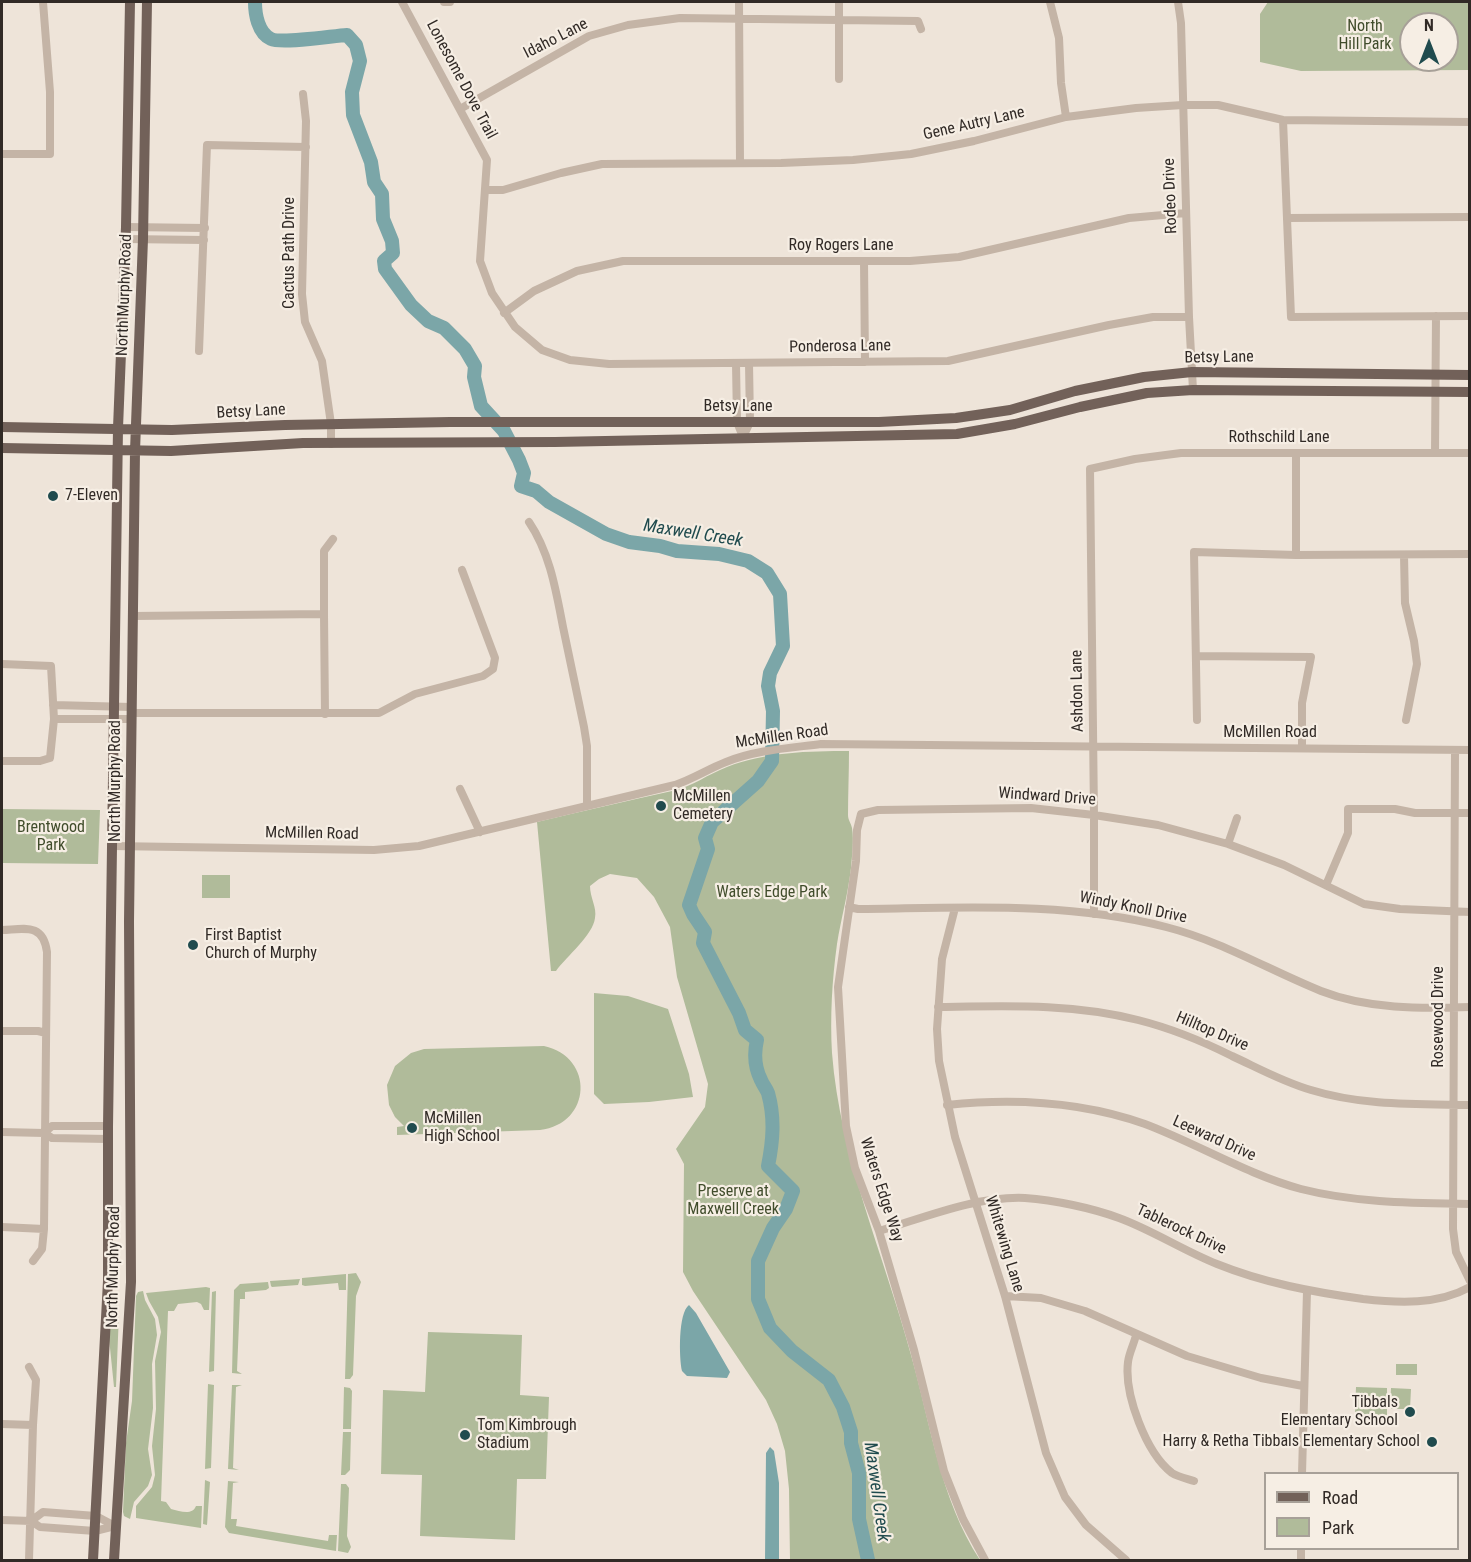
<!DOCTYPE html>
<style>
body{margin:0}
#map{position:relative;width:1471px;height:1562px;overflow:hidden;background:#eee4d9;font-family:"Roboto Condensed",sans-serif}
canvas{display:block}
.frame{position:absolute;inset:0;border:3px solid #312a26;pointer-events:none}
.legend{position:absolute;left:1264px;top:1472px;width:195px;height:78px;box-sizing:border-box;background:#f6eee4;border:2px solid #a7a098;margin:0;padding:8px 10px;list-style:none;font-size:18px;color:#312a26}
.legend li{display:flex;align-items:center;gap:12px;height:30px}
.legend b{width:30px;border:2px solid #a7a098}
.north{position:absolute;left:1399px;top:12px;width:60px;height:60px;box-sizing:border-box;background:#f6eee4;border:2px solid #a7a098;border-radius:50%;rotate:0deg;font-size:16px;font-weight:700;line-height:24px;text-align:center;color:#312a26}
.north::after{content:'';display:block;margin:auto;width:21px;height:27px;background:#204b4e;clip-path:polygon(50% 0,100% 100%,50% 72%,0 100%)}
</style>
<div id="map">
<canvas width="1471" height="1562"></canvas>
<div class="frame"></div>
<ul class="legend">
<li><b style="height:8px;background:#726159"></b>Road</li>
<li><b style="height:16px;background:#b0bb9a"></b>Park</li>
</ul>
<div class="north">N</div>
</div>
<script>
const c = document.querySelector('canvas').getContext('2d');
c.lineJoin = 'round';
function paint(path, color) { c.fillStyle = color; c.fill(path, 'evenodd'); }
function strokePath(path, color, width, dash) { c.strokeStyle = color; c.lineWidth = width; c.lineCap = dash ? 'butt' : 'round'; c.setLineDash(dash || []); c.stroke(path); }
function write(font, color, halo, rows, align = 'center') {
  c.font = font + ' "Roboto Condensed",sans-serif'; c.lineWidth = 4.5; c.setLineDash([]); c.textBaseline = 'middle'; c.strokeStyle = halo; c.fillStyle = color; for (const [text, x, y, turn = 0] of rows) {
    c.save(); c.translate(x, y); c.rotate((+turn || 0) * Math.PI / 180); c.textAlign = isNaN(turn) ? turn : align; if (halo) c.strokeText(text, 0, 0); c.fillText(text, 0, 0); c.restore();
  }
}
paint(new Path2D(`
 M1268 2H1469V70L1301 71 1260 62V14ZM1411 24H1447V60H1411Z
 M849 751C849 772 848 794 848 815 848 820 851 823 852 828 854 840 852 856 851 868 848 894 841 919 837 944 832 980 830 1017 832 1053 840 1157 884 1255 911 1355 931 1425 940 1499 980 1560H790L789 1489 785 1451 777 1424 766 1400 693 1291 683 1272 684 1164 676 1149 705 1107 708 1084 677 977 670 927 654 897 637 878 610 874 599 879 590 886C590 898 597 907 595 918 593 935 567 956 556 971H551L537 822C582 811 627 801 672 791 692 787 708 774 727 767 765 752 809 751 849 751Z
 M2 809 100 810 98 864 2 863Z
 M202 875H230V898H202Z
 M594 993 628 996 668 1009 689 1074 693 1097 649 1102 604 1104 594 1094Z
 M544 1046C595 1057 592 1124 540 1130L397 1135V1127L404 1126 395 1117 389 1105 387 1085 395 1066 411 1053 424 1049Z
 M356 1273 361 1282 356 1296 353 1375 350 1379H345L348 1274Z
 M346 1274V1290H339L338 1283 305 1286 302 1285V1278Z
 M300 1279 298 1285 272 1287 271 1286 270 1281Z
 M268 1282 269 1288 266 1290 245 1292V1299H240L237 1371 242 1374 232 1373 234 1290 240 1284Z
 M206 1287 210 1288 209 1310H204L201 1304 197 1302 178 1304 174 1311H168L161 1501 166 1502 171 1509C180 1511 192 1516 196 1506H202L201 1528 136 1518V1506L152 1487 155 1475 152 1446 156 1409 155 1361 161 1332 158 1317 149 1301 146 1293Z
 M143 1291 145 1300 155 1319 157 1335 152 1364 153 1408 148 1449 152 1475 148 1486 134 1502 130 1519 124 1516 123 1512 126 1443 132 1401 136 1296 138 1292Z
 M216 1291 214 1371 209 1372 212 1292Z
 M113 1304 117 1305 119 1313 116 1387H114L109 1338Z
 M428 1332 522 1335 520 1395 549 1397 546 1479H517L515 1540 420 1536 422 1475 381 1474 383 1390 425 1392Z
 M1396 1364H1417V1375H1396Z
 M208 1384 214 1385 211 1468 205 1469Z
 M232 1385H242L236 1387 233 1468 239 1470 228 1469Z
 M344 1387 350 1388 352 1391 351 1429H343Z
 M1356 1387 1387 1388V1415L1355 1414Z
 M1391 1388 1411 1389 1410 1409H1390Z
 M343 1432H351L350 1470 345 1475H341Z
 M205 1480 210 1482 207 1525 203 1524Z
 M228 1481 239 1482 233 1483 231 1519H237L236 1526 328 1541 329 1535H337L336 1551 229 1533 225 1527Z
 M341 1484H346L349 1488 347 1536 351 1547 348 1553 338 1551Z`), '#b0bb9a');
paint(new Path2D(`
 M689 1305 696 1313 730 1372 727 1378 687 1376 682 1371C679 1358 678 1313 689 1305Z
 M770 1447 774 1451 779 1483V1560H765L766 1453Z`), '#7ba6a8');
strokePath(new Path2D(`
 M255 2C255 14 258 33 271 39 282 44 332 36 347 35L356 45 360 61 352 92 353 115 371 162 374 182 382 194 383 219 392 241 393 253 384 261 385 269 411 305 428 321 444 328 465 349 475 366 474 377 481 406 504 431 519 460 524 473 521 486 536 491 549 502 606 534 629 542 660 546 677 551 719 554 748 561 767 573 780 594 783 646 770 673 768 686 773 711 772 761 758 781 712 822 705 838 708 849 689 905 693 914 705 932 703 943 739 1013 745 1030 757 1040C754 1053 755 1068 761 1080 763 1085 766 1088 768 1093 775 1118 773 1141 768 1166L793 1191 786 1209 773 1228 758 1261V1299L770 1328 792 1351 829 1380 843 1407 851 1432V1443L859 1473V1519L868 1560`), '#7ba6a8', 14);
strokePath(new Path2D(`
 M402 2 487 160 480 261 492 293 515 327 542 350 570 360 609 364 948 361 1109 325 1153 317H1189
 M444 2H450
 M739 2 740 163
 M1050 2 1059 38 1061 83 1066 117
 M1178 2 1181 23 1189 317 1193 390
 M839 79V2
 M303 94 306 121 302 294 305 322 322 361 331 424V444
 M460 109 589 36 628 25 680 18 918 21 921 29
 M1283 120 1291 317 1470 316
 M2 154H50V92L43 2
 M485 190H503L561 173 602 164 781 163 853 160 911 154 974 141 1066 117 1136 108 1183 105H1218L1283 120 1470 122
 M1287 218 1470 217
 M126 227 205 228
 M125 239 204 240
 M864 261 865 362
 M504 313 534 291 577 271 623 261H910L959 257 1129 218 1186 213
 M199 351 207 145 306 147
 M736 363 737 422 743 437
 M743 437 750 422 749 363
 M1296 453V555
 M1435 453 1436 316
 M529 522C550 553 556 591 563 627 570 660 577 694 584 727L587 746V805
 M1404 555 1405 603 1414 641 1417 664 1406 720
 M324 614V551L333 539
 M133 616 324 614 325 714
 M1196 656 1311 657 1302 703V748
 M2 664 51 666 54 719 50 758 40 761H2
 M53 705 131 707
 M131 713H379L415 694 483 676 493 669 495 658 462 570
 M54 719H131
 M1197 720 1194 552 1296 555 1470 554
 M1455 750 1453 1229 1456 1252 1470 1281
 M460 789 480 832
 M1228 844 1237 818
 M112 846 374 850 419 846 675 785C693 779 708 769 726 762 755 750 790 748 821 744L1470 750
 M1326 885 1348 833V809H1395L1415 813H1470
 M849 907 858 909C960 908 1066 901 1166 927 1221 941 1269 970 1321 991 1367 1009 1421 1009 1470 1007
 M955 908 942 959 937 1029 939 1061 955 1137 1005 1296 1046 1453 1065 1497 1086 1525 1126 1560
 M1094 914V815L1090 469 1135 459 1181 453H1470
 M2 930C25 929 43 923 47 952L44 1229 42 1249 33 1261
 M938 1007C1006 1006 1072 1003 1138 1020 1170 1028 1202 1041 1232 1056 1258 1068 1283 1082 1311 1090 1363 1106 1416 1104 1470 1105
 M2 1031H38L46 1033
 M947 1105C1013 1098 1083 1102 1145 1124 1198 1144 1246 1174 1301 1189 1356 1203 1414 1203 1470 1204
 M2 1132 44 1133 52 1138 108 1139
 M44 1133 52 1126H108
 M2 1227 44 1229
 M879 1231C926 1217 976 1196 1025 1198 1054 1200 1092 1208 1119 1218 1152 1230 1184 1251 1217 1264 1264 1283 1313 1292 1363 1299 1398 1303 1438 1305 1470 1287
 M1005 1296 1041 1298 1085 1311 1187 1356 1261 1378 1303 1386
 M1136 1335C1134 1344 1129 1353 1128 1362 1124 1394 1146 1453 1172 1473 1178 1477 1188 1479 1194 1481
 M29 1367 36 1380 33 1425 29 1560
 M2 1424 33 1425
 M1302 1474 1307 1291
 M2 1520 31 1521 40 1527 95 1531 115 1526
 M31 1521 43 1512 96 1516 115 1526
 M985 1560 963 1519 944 1471 914 1350 879 1231 855 1168 846 1126 838 987 856 861 857 830 861 814 878 810 1031 808 1094 815 1158 825 1228 844 1284 865 1364 904 1400 909 1470 912
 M1301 1560V1548`), '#c4b4a6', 8);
strokePath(new Path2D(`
 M2 427 172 430 285 425 450 422H879L956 418 1010 410 1075 391 1144 377 1192 372 1470 375
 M2 448 171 451 303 443 555 442 957 434 1015 424 1080 407 1147 393 1193 390 1470 392
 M93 1560 108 1281V1126L118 428 126 227 130 2
 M114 1560 131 1282 129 921 135 451 143 239 147 2`), '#726159', 10);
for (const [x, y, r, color] of [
 [53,496,6,"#204b4e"],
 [661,806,6,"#204b4e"],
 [193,945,6,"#204b4e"],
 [412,1128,6,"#204b4e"],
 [1410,1412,6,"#204b4e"],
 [465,1435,6,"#204b4e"],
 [1432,1442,6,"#204b4e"]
]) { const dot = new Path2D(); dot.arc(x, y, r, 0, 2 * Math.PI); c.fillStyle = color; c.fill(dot); strokePath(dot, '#f6eee4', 2); }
write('16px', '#414d2c', '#f6eee4', [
 ["North",1365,27],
 ["Hill Park",1365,45],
 ["Brentwood",51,828],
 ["Park",51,846],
 ["Waters Edge Park",772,893],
 ["Preserve at",733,1192],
 ["Maxwell Creek",733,1210]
]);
write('16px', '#312a26', '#f6eee4', [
 ["Idaho Lane",556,39,-27],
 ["Lonesome Dove Trail",461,80,62],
 ["Gene Autry Lane",974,124,-13],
 ["Rodeo Drive",1171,196,-92],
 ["Roy Rogers Lane",841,246],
 ["Cactus Path Drive",290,253,-90],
 ["North Murphy Road",125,295,-88],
 ["Ponderosa Lane",840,347,-1],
 ["Betsy Lane",1219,358,-1],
 ["Betsy Lane",738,407],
 ["Betsy Lane",251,412,-3],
 ["Rothschild Lane",1279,438],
 ["Ashdon Lane",1078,691,-91],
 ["McMillen Road",1270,733],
 ["McMillen Road",782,737,-8],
 ["North Murphy Road",116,781,-90],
 ["Windward Drive",1047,797,4],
 ["McMillen Road",312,834,1],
 ["Windy Knoll Drive",1133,908,11],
 ["Rosewood Drive",1439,1017,-90],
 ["Hilltop Drive",1212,1032,23],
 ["Leeward Drive",1214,1139,24],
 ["Waters Edge Way",881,1190,72],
 ["Tablerock Drive",1181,1230,25],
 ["Whitewing Lane",1004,1244,73],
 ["North Murphy Road",114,1267,-89]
]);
write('16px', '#312a26', '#f6eee4', [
 ["7-Eleven",65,496],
 ["McMillen",673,797],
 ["Cemetery",673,815],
 ["First Baptist",205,936],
 ["Church of Murphy",205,954],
 ["McMillen",424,1119],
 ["High School",424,1137],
 ["Tibbals",1398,1403,"right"],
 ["Elementary School",1398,1421,"right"],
 ["Tom Kimbrough",477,1426],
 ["Stadium",477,1444],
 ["Harry & Retha Tibbals Elementary School",1420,1442,"right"]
], 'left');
write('italic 18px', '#204b4e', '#f6eee4', [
 ["Maxwell Creek",693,534,9],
 ["Maxwell Creek",876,1492,82]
]);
</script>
